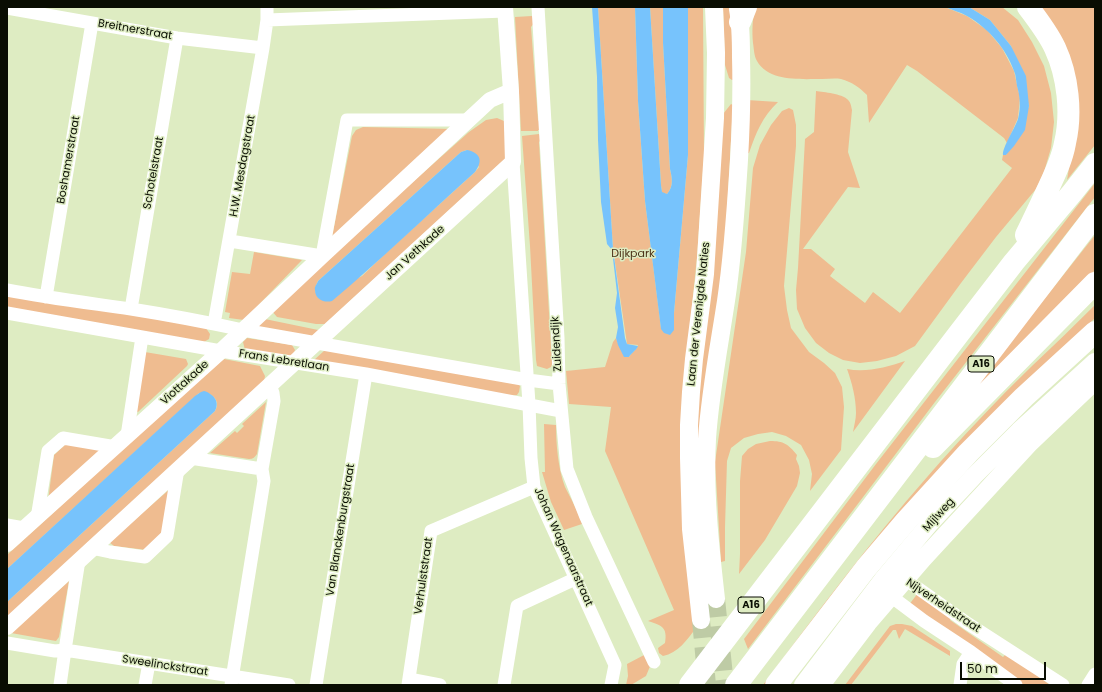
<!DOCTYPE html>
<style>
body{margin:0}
#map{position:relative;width:1102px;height:692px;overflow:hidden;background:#deecc2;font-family:Poppins,sans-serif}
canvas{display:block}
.frame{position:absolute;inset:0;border:8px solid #090d02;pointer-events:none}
.scale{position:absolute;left:960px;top:662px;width:86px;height:18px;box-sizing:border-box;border:2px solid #090d02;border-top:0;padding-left:5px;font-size:12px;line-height:14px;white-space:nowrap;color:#090d02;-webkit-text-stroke:3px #deecc2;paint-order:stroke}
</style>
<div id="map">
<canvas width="1102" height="692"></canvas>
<div class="frame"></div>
<div class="scale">50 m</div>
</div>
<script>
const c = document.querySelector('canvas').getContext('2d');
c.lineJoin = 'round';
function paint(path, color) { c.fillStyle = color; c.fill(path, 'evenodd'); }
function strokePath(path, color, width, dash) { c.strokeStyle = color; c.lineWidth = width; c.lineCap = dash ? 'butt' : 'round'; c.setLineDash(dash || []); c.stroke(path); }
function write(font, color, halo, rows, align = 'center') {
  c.font = font + ' Poppins,sans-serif'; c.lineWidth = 3; c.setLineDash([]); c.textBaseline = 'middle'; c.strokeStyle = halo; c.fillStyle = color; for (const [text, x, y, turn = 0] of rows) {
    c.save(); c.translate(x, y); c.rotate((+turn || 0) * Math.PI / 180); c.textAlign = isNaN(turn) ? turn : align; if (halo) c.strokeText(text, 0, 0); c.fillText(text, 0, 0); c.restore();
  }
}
paint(new Path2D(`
 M598 7H635L638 101 645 201 661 328 674 330V313L688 155V7H703L704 157 697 257 681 413 692 597 696 628C687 640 678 653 663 656L659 653 658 648 665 643C668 627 661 625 648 621L674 610 605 451 611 407 569 404 566 371 605 367 613 342 616 338C619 347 622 351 629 357 632 352 636 351 638 345L627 344 613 249Z
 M650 7H663V43L670 169C672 178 674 186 667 194L662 193 661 185Z
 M723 7H734V80H732L729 78 725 65Z
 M756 7H945L967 16 987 30 1002 48 1014 71 1020 98 1018 118 1007 143 1004 138 917 71 907 65 869 123 867 95C859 87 852 82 841 79 835 78 828 79 822 79 801 79 769 82 757 61 754 56 754 49 753 43 752 32 752 17 756 7Z
 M969 7H1002L1018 20 1032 42 1044 66 1051 93 1054 122 1051 148 1044 172 1036 189 996 237 961 283 915 346 896 356 877 361 860 363 843 360 829 353 816 343 805 328 797 309 796 290 798 268 805 139 814 132 816 91C824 92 842 94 847 99 851 102 851 106 852 110L848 152 860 188 848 187 803 249H811L835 269 830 276 865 303 873 292 900 313 1012 168 1002 160 1003 155H1006L1029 106 1011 46 990 20Z
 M1041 7H1095V145L1067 180 1069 168 1076 137Z
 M532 16V17H535V22L531 27 538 120 542 125 541 130H538V131H521L515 17Z
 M747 100 778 102C762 117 756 133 749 153L745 154Z
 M731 104 733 105 724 265 695 471V417L723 114Z
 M789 108 793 110 796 125V146L784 286 787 310 791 328 809 352 824 363 835 373 842 387 844 407 841 450 810 491 812 474 809 460 801 445 786 436 772 432 758 434 744 438 731 448 727 461 725 527V561L721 562 715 462 746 252 753 168 760 145 771 125 782 111Z
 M497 118 504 121 507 157 325 324H316L277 317 272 311 371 219 469 132 486 120ZM467 150 479 167 475 172 387 252 362 276 318 297C314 291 315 288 318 281L461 152Z
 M363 127 453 129 332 237 352 136 356 130Z
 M539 134 542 139 539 142 552 364 551 367 547 369 537 366 536 360 530 246 522 136Z
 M1095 183V197L935 402 748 649 744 639 876 464Z
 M1095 235V270L980 390 947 422Z
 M254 252 302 260 244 320 229 318 230 313 225 312 232 272 250 274Z
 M12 293 206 328 210 334 209 339 204 342 7 309V295Z
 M1095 305V318L1045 367 767 685H763C816 614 869 543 928 476 961 438 996 401 1032 366 1053 346 1074 326 1095 305Z
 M260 318 323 331 314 337 256 327Z
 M247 338 292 345 295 350 292 358 245 350 243 342Z
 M325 350 518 383 520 386 519 392 517 395 510 396 314 360Z
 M145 352 186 359 188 364 187 366 138 412 135 411Z
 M224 359 260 366 265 376 264 382 7 619V602L215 411C216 409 217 407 217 405 218 397 206 389 198 394L7 569V555L206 373Z
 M905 361 853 432C854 426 856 419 856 413 856 398 852 383 847 369 866 373 887 367 905 361Z
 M266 402 257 454C255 457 253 459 249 459L210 453 235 431 237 433 244 426 242 424Z
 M544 424 556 425C556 444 558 468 565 487 571 499 578 511 582 524L564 530 551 502 542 472H545Z
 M770 441C784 441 788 444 797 455L796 459 799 466 800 473 797 486 765 540 739 574 740 554V481L742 456 748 449 756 444Z
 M67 443 104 450 48 501 54 455Z
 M171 488 163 533 147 550 114 546 109 542Z
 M69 581 59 637 56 641 11 633Z
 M918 593 952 616 950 620 1003 657 1007 653 1050 685H1024L908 606Z
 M896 624H902L912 626 950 651V656L905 629 899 639 896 630H893L851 685H845L890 626Z
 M646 654 651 664 646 676 631 685H626L628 676 627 664Z`), '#efbc90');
paint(new Path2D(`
 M592 7H598L613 249 625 338 627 344 638 346C636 351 632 352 629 357H624L618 345 616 338 618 327 615 308 617 293 612 250 607 244 601 202 598 140 597 77Z
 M635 7H650L661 185 662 192 667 194C674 186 672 178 670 169L663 43V7H688V155L674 313V330L670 335 664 333 661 329 645 201 638 101Z
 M945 7H969L990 20 1011 46 1026 76 1029 106 1025 130 1014 146 1006 155H1003C1002 148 1015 128 1018 119 1021 108 1020 96 1017 86 1016 81 1016 75 1014 71 1006 48 988 28 967 16 960 12 952 10 945 7Z
 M467 150C481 153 483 161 475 172 427 215 381 260 332 301 325 303 315 300 315 290 314 287 317 284 318 281L461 152Z
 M204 391C214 394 220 402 215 411L7 602V569L195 396 201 392Z`), '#77c3fc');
strokePath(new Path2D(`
 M716 599 725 685
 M701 620 707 685`), '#becba5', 18, [18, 9]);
strokePath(new Path2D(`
 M538 7 558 338 559 384 567 469 586 517 654 662
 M7 8 177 38 263 48
 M267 20 505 11
 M513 162 529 404 531 458 534 487 615 665 611 685
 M230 241 322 256 347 120H469
 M7 290C48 298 90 303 131 309 169 315 206 322 243 330L528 380 559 384
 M46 297 92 23
 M131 309 177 38
 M7 313 221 351 366 374 561 411
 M214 324 263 48 267 20V7
 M127 436 142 337
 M190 458 262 469
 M37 518 48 451 63 438 116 447
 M7 525 24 528
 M91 548 110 552 145 557 167 536 178 469
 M897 579H905L967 623 1063 685
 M888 588 891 596 900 603 924 621 971 652 1016 685
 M7 643 55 651 65 650 79 560
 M409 679 440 685
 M60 685 65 650 289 685
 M145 685 149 663
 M231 685 264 481 262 469 274 401 273 393 270 385
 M316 685 366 374
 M408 685 431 531 534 487
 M504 685 517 606 577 578
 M960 685 963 664 971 652
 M1088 685 1095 674`), '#fff', 13);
strokePath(new Path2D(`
 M7 544 221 351 322 256 490 100 511 91
 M7 627 270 385 513 162 511 91 505 7`), '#fff', 16);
strokePath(new Path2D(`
 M716 599C710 546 704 492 707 439 710 393 719 347 726 301 733 255 736 207 739 160 741 125 742 92 741 57 741 41 741 25 738 9
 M701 620 691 529 689 458V425L691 392 694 359 705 274 715 118 716 53 714 7
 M803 685 884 578 931 522 974 476 1019 431 1095 362
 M821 685 868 623 923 559 1030 443 1095 381`), '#fff', 18);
strokePath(new Path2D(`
 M740 22 746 7
 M1026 235C1033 221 1040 206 1047 191 1054 176 1062 160 1065 143 1072 113 1068 76 1055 48 1048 33 1038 20 1028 7
 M933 447 1095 283
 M690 685 957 336 1014 262 1072 193 1095 164
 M736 685 1095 215
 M776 685 866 568 906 521 968 453 1024 397 1095 332`), '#fff', 22);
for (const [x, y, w] of [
 [981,364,26],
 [751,605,26]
]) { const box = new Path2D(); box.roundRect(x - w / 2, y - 8, w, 16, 3); c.fillStyle = '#deecc2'; c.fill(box); strokePath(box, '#090d02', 1); }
write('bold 10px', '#090d02', null, [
 ["A16",981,364],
 ["A16",751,605]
]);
write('11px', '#090d02', '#deecc2', [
 ["Breitnerstraat",135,30,10],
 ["Boshamerstraat",69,160,-80],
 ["H.W. Mesdagstraat",243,166,-80],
 ["Schotelstraat",154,173,-80],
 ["Jan Vethkade",415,253,-42],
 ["Laan der Verenigde Naties",699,314,-84],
 ["Zuidendijk",557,344,-93],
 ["Frans Lebretlaan",284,361,9],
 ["Viottakade",185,383,-42],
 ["Mijlweg",939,515,-48],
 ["Van Blanckenburgstraat",341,530,-81],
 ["Johan Wagenaarstraat",563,547,66],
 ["Verhulststraat",424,576,-82],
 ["Nijverheidstraat",943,606,34],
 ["Sweelinckstraat",165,666,9]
]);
write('11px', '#4b3016', '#deecc2', [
 ["Dijkpark",633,254]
]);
</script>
